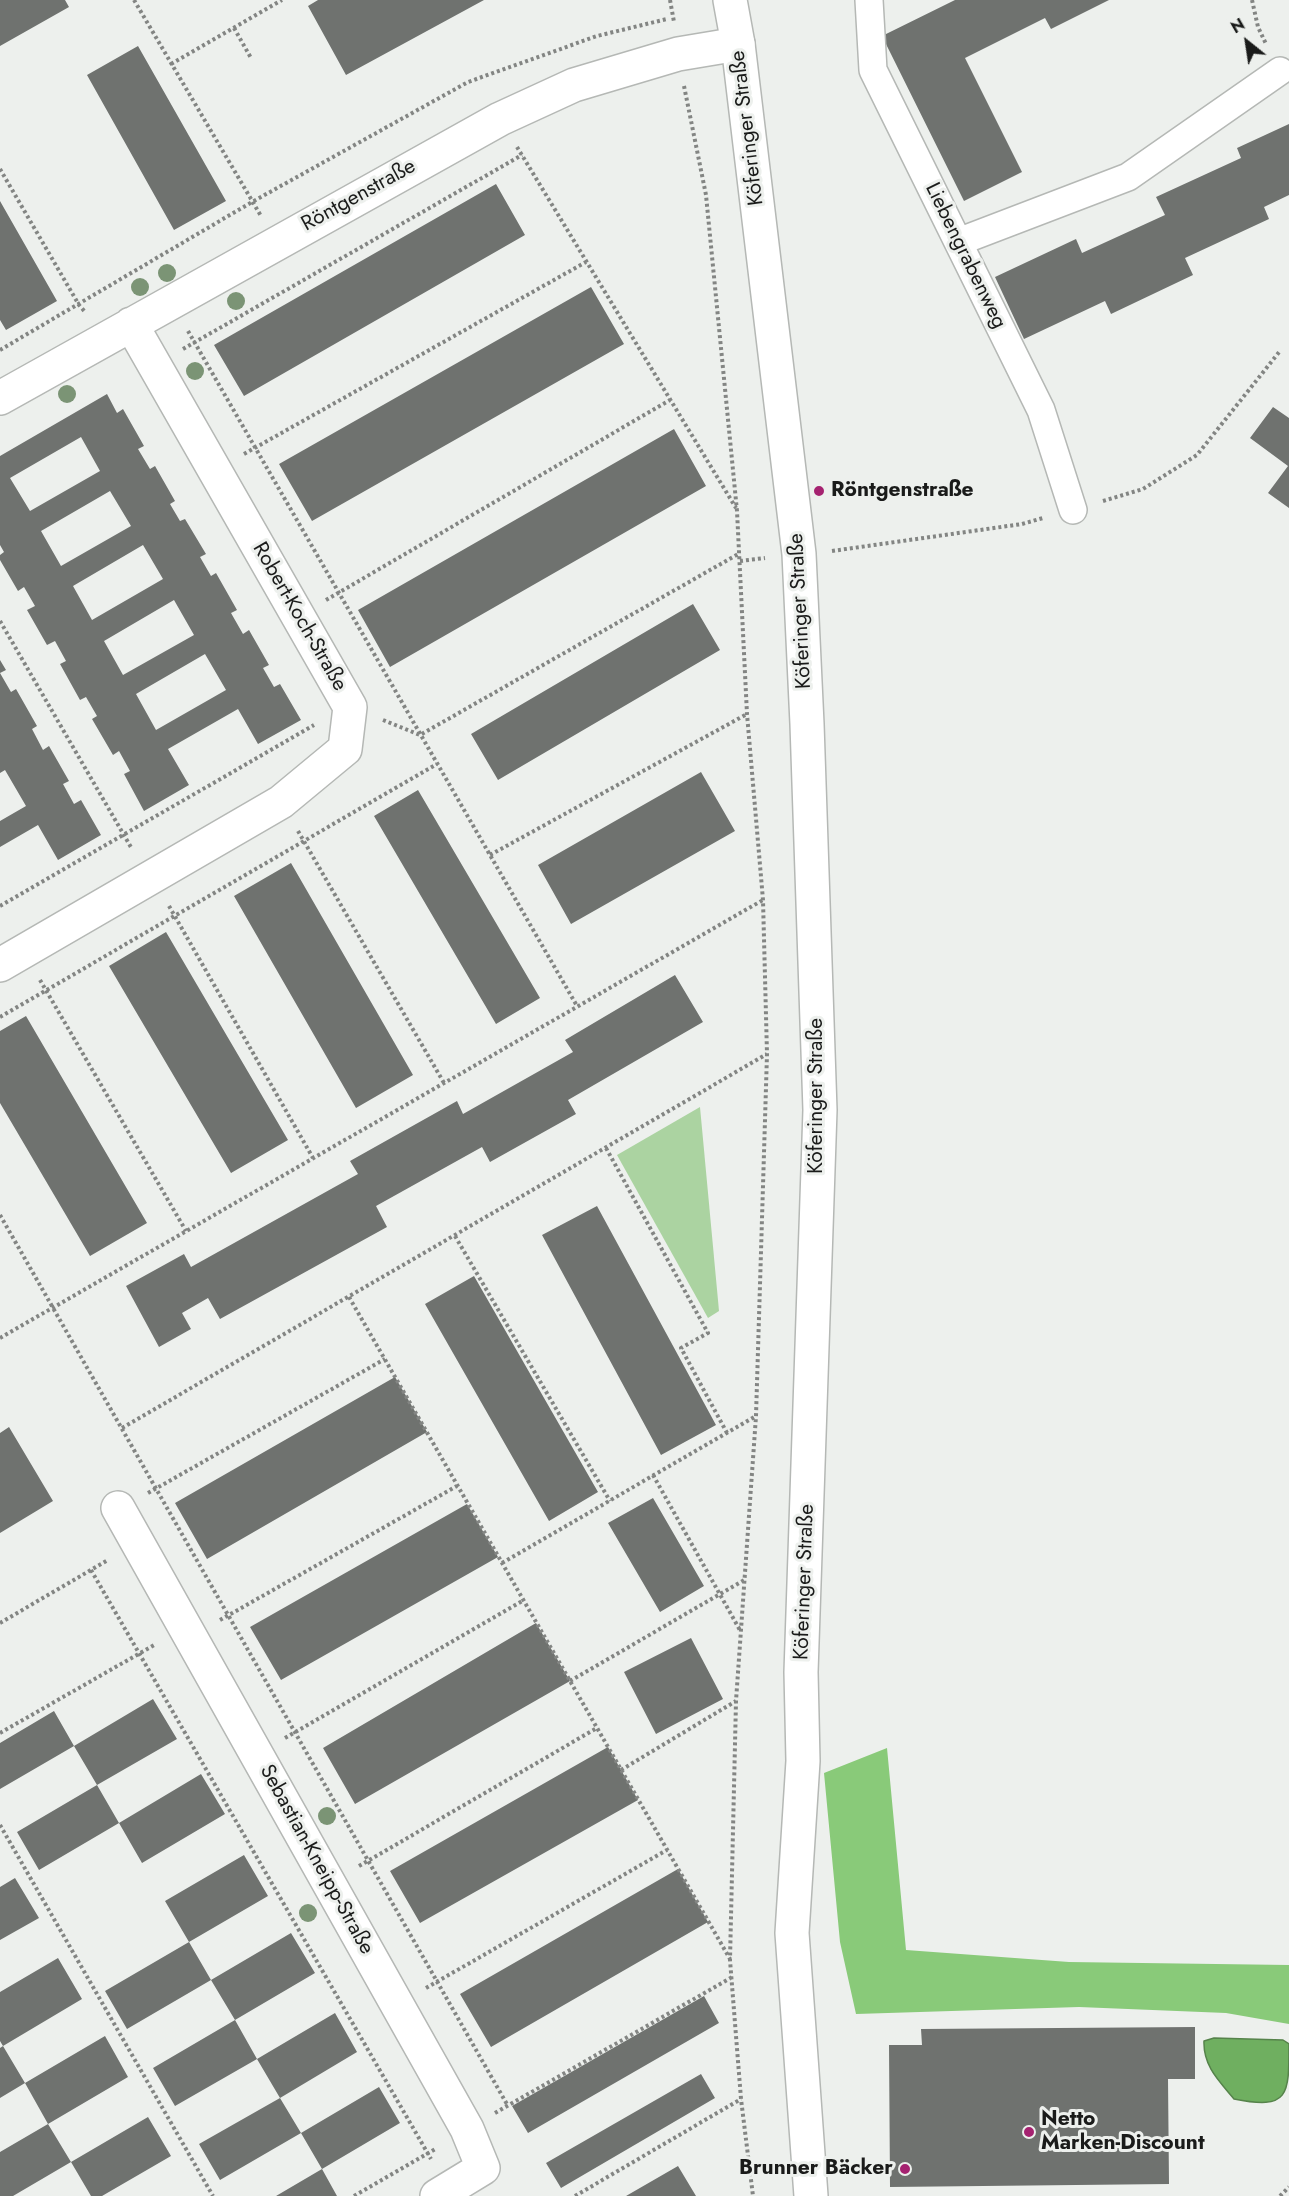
<!DOCTYPE html>
<meta charset="utf-8">
<style>
body{margin:0}
#map{position:relative;width:1289px;height:2196px;overflow:hidden;background:#edf0ed;font-family:Jost,sans-serif}
canvas{display:block}
.north{position:absolute;left:1217px;top:12px;width:60px;height:60px;-webkit-text-stroke:4px #edf0ed;paint-order:stroke;rotate:330deg;font-size:16px;font-weight:700;line-height:24px;text-align:center;color:#1a1b1a}
.north::after{content:'';display:block;margin:auto;width:21px;height:27px;background:#1a1b1a;clip-path:polygon(50% 0,100% 100%,50% 72%,0 100%)}
</style>
<div id="map">
<canvas width="1289" height="2196"></canvas>
<div class="north">N</div>
</div>
<script>
const c = document.querySelector('canvas').getContext('2d');
c.lineJoin = 'round';
function paint(path, color) { c.fillStyle = color; c.fill(path, 'evenodd'); }
function strokePath(path, color, width, dash) { c.strokeStyle = color; c.lineWidth = width; c.lineCap = dash ? 'butt' : 'round'; c.setLineDash(dash || []); c.stroke(path); }
function write(font, color, halo, rows, align = 'center') {
  c.font = font + ' Jost,sans-serif'; c.lineWidth = 6; c.setLineDash([]); c.textBaseline = 'middle'; c.strokeStyle = halo; c.fillStyle = color; for (const [text, x, y, turn = 0] of rows) {
    c.save(); c.translate(x, y); c.rotate((+turn || 0) * Math.PI / 180); c.textAlign = isNaN(turn) ? turn : align; if (halo) c.strokeText(text, 0, 0); c.fillText(text, 0, 0); c.restore();
  }
}
paint(new Path2D(`
 M700 1107 719 1311 708 1318 617 1155Z`), '#abd3a1');
paint(new Path2D(`
 M887 1748 906 1950 1069 1962 1289 1965V2024L1226 2013 1079 2007 856 2014 840 1942 824 1773Z`), '#89ca79');
const water = new Path2D(`
 M1214 2038 1283 2040 1289 2044C1289 2096 1289 2110 1234 2099 1219 2081 1203 2066 1204 2041Z`);
paint(water, '#6faf60');
strokePath(water, '#56834b', 1.5);
paint(new Path2D(`
 M0 0H65L69 7 0 46Z
 M318 0H484L346 75 308 6Z
 M955 0H1109L1051 29 1045 18 965 58 1022 172 964 201 882 36Z
 M138 46 226 201 174 230 87 75Z
 M1289 124V195L1264 207 1269 219 1185 258 1193 275 1111 314 1105 301 1024 339 995 277 1076 239 1082 253 1165 215 1156 197 1241 158 1237 148Z
 M496 184 525 235 244 396 214 345Z
 M0 201 57 301 6 330 0 320Z
 M591 287 624 344 312 521 279 464Z
 M107 394 117 413 123 409 144 446 138 449 150 469 155 466 175 501 170 504 180 521 185 519 206 554 200 557 211 576 216 573 237 610 231 613 243 634 249 630 269 665 263 668 274 687 280 684 301 720 258 744 238 709 168 749 189 785 144 811 124 774 130 771 119 751 113 755 92 719 97 716 86 697 80 700 60 664 66 661 55 641 47 645 27 610 35 606 24 587 18 591 0 560V555L4 552 0 545V456ZM81 437 100 471 30 511 10 478ZM110 491 131 526 61 566 41 531ZM143 545 163 579 92 620 73 586ZM174 600 194 635 123 675 104 641ZM205 654 226 690 156 730 136 694Z
 M1273 407 1289 418V508L1268 493 1288 466 1250 438Z
 M674 429 706 486 390 667 358 610Z
 M693 604 720 650 498 780 471 734Z
 M0 660 6 670 0 673 11 692 16 689 37 726 32 729 43 750 49 746 69 781 63 784 74 804 81 800 101 835 58 860 38 825 0 847V821L26 806 5 770 0 773Z
 M701 772 735 831 571 924 538 865Z
 M418 790 540 998 496 1024 374 816Z
 M291 863 413 1075 356 1108 234 896Z
 M166 932 288 1140 231 1173 109 966Z
 M675 975 703 1022 568 1100 576 1114 490 1162 482 1147 376 1206 387 1227 220 1319 208 1298 182 1313 191 1329 159 1347 126 1286 184 1254 191 1267 358 1174 350 1161 457 1101 463 1114 573 1052 565 1040Z
 M26 1016 147 1223 90 1256 0 1103V1031Z
 M597 1206 716 1425 661 1455 542 1235Z
 M474 1276 598 1492 549 1521 425 1304Z
 M395 1377 427 1432 207 1559 175 1503Z
 M9 1427 53 1501 0 1533V1433Z
 M653 1498 704 1586 660 1612 608 1523Z
 M467 1504 498 1557 281 1680 250 1627Z
 M536 1623 570 1681 355 1804 323 1748Z
 M691 1638 723 1699 656 1734 624 1672Z
 M153 1699 177 1739 97 1785 119 1823 39 1870 17 1832 97 1785 74 1746Z
 M54 1711 74 1746 0 1789V1743Z
 M608 1747 638 1800 420 1923 390 1871Z
 M201 1774 225 1814 142 1863 119 1823Z
 M244 1855 268 1896 189 1942 165 1901Z
 M678 1869 708 1922 491 2047 460 1994Z
 M15 1878 39 1918 0 1940V1887Z
 M291 1933 315 1973 235 2020 211 1980 127 2029 105 1991 189 1942 211 1980Z
 M58 1958 82 1999 3 2046 25 2083 0 2098V2048L3 2046 0 2041V1992Z
 M704 1996 719 2023 528 2133 512 2106Z
 M335 2013 357 2052 280 2098 257 2059Z
 M235 2020 257 2059 175 2106 153 2068Z
 M1195 2027V2079H1168L1169 2184 890 2187 889 2045H922L921 2029Z
 M105 2036 128 2077 48 2124 25 2083Z
 M701 2074 715 2098 561 2188 546 2163Z
 M379 2087 400 2123 322 2169 301 2133Z
 M280 2098 301 2133 220 2180 199 2144Z
 M148 2117 171 2156 102 2196H91L71 2162 13 2196H0V2152L48 2124 71 2162Z
 M678 2166 696 2196H626Z
 M322 2169 337 2196H276Z`), '#6f726f');
const pedestrian = new Path2D(`
 M869 0 873 70 1041 410 1073 510
 M958 242 1128 177 1280 71`);
const minor = new Path2D(`
 M0 398 500 119 574 85 678 54 738 44
 M0 965 281 802 345 749 350 707 131 324
 M118 1508 467 2129 483 2168 437 2196`);
const tertiary = new Path2D(`
 M730 0 738 44 799 554 807 724 820 1110 801 1672 803 1761 792 1933 811 2196`);
strokePath(pedestrian, '#b5b8b5', 30);
strokePath(minor, '#b5b8b5', 36);
strokePath(tertiary, '#b5b8b5', 36);
strokePath(new Path2D(`
 M134 0 261 216
 M670 0 674 22
 M1252 0 1258 27 1266 44
 M234 28 251 58
 M171 64 282 0
 M684 86 706 195 737 511 747 714 763 900 767 1054 756 1416 736 1701 730 1960 741 2099 753 2196
 M517 147 736 508
 M0 169 79 305 86 313
 M188 331 577 1006
 M183 349 522 155
 M0 350 252 202 468 82 597 36 667 19
 M244 454 586 262
 M1103 501 1143 489 1197 455 1280 351
 M832 551 1022 524 1043 518
 M740 561 765 558
 M326 600 670 400
 M0 621 132 849
 M383 720 420 735 740 553
 M298 831 444 1083
 M490 855 747 714
 M0 906 314 725
 M169 906 313 1158
 M40 980 186 1231
 M0 1017 437 764
 M606 1148 708 1333 681 1348 727 1433
 M0 1215 508 2106
 M455 1236 610 1501
 M349 1297 730 1959
 M0 1338 763 900
 M122 1428 767 1054
 M653 1475 741 1632
 M148 1493 385 1359
 M502 1563 756 1416
 M91 1570 431 2159
 M220 1620 457 1486
 M0 1623 108 1560
 M570 1681 746 1579
 M0 1733 156 1644
 M285 1738 524 1600
 M621 1770 736 1701
 M0 1825 213 2196
 M359 1866 597 1728
 M426 1988 667 1850
 M495 2113 734 1976
 M354 2196 437 2148
 M575 2196 741 2099
 M1280 2196 1289 2187`), '#838583', 4, [3, 3]);
strokePath(pedestrian, '#fff', 27);
strokePath(minor, '#fff', 33);
strokePath(tertiary, '#fff', 33);
c.fillStyle = '#7b9475';
for (const [x, y] of [
 [167,273],
 [140,287],
 [236,301],
 [195,371],
 [67,394],
 [327,1816],
 [308,1913]
]) { c.beginPath(); c.arc(x, y, 9, 0, 2 * Math.PI); c.fill(); }
for (const [x, y, r, color] of [
 [819,491,6,"#a52270"],
 [1029,2132,6,"#a52270"],
 [905,2169,6,"#a52270"]
]) { const dot = new Path2D(); dot.arc(x, y, r, 0, 2 * Math.PI); c.fillStyle = color; c.fill(dot); strokePath(dot, '#edf0ed', 2); }
write('21px', '#1a1b1a', '#edf0ed', [
 ["Köferinger Straße",748,128,-97],
 ["Röntgenstraße",359,196,-29],
 ["Liebengrabenweg",965,256,64],
 ["Köferinger Straße",801,611,-93],
 ["Robert-Koch-Straße",299,617,60],
 ["Köferinger Straße",817,1096,-90],
 ["Köferinger Straße",805,1582,-88],
 ["Sebastian-Kneipp-Straße",316,1860,61]
]);
write('bold 21px', '#1a1b1a', '#edf0ed', [
 ["Röntgenstraße",831,491],
 ["Netto",1041,2120],
 ["Marken-Discount",1041,2144],
 ["Brunner Bäcker",893,2169,"right"]
], 'left');
</script>
